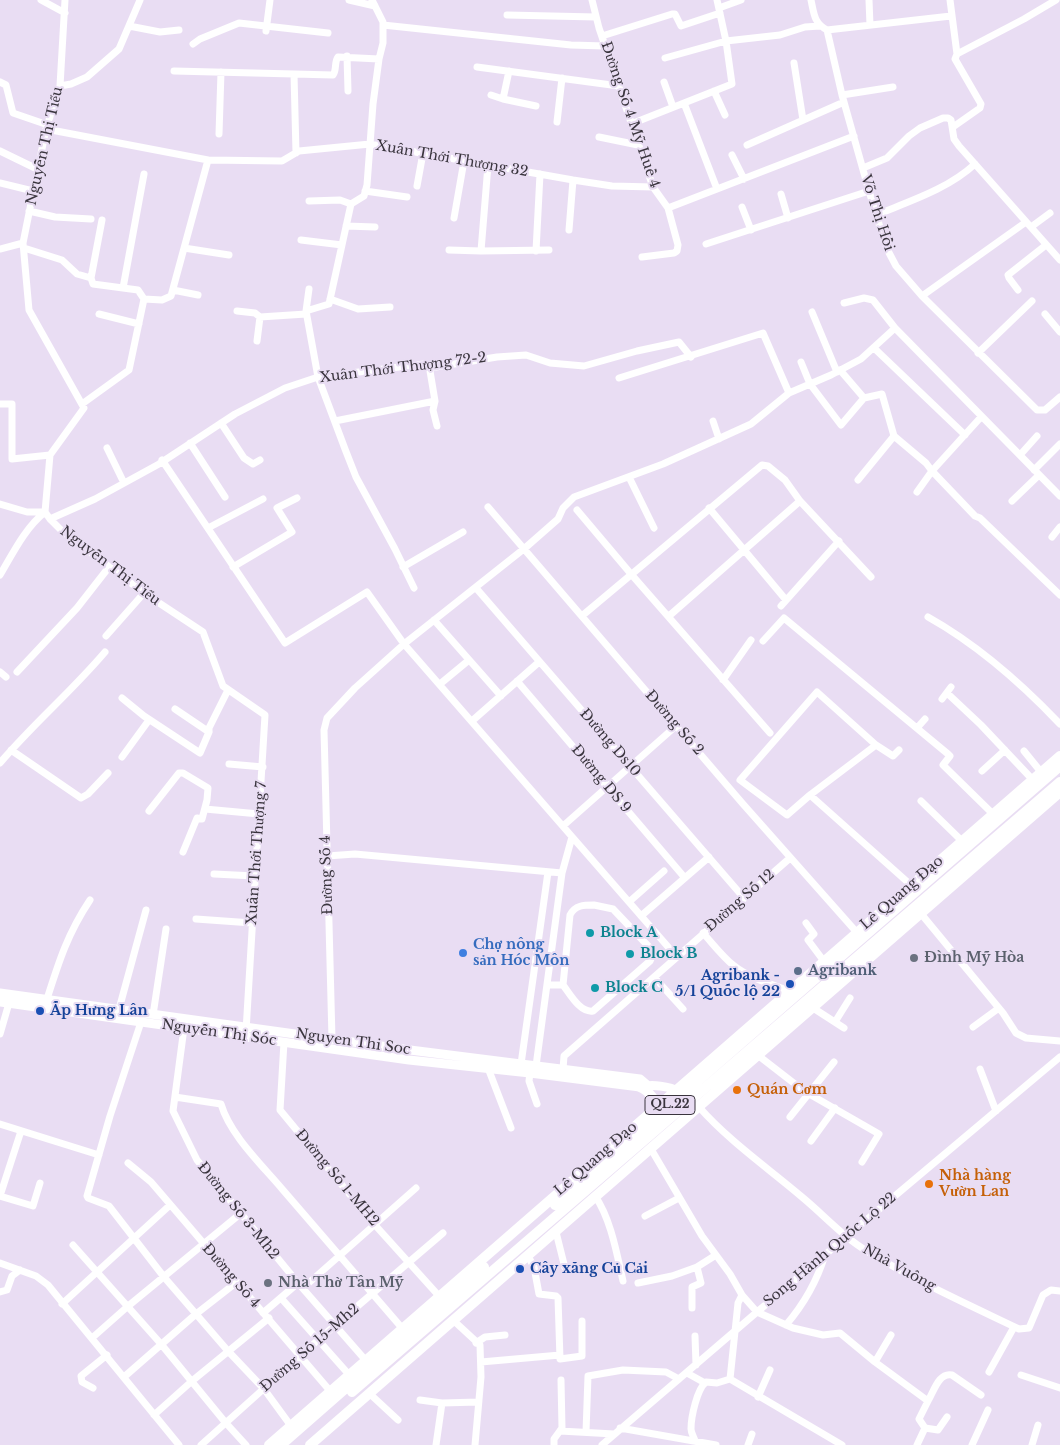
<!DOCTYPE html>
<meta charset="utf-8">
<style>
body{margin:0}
canvas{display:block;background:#e9ddf3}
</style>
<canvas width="1060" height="1445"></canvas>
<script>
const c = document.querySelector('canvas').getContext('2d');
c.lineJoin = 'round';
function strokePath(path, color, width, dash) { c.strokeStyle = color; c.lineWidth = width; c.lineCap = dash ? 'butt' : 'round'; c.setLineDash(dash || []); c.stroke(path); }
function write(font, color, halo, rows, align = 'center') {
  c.font = font + ' "Libre Baskerville",serif'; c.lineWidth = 4; c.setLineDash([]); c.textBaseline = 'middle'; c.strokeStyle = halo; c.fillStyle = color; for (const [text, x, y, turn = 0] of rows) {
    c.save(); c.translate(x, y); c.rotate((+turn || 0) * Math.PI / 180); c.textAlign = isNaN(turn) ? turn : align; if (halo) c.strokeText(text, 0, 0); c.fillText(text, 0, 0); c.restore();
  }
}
strokePath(new Path2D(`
 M41 0 65 13
 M65 0 60 86 46 129 23 243 29 310 84 408 50 455 45 512 50 519 62 531 144 593 203 632 223 686 265 715 246 1031
 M349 0 375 6
 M372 0 383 22V43L379 59 373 104 367 185 364 196 351 204 329 304 306 311 318 377 345 449 356 477 395 549 414 588
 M592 0 599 28 653 187 668 208 854 136
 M811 0C814 14 814 23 827 30L842 95 869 191 886 247 896 266 922 296 1037 410H1045L1060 397
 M869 0 870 25
 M950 0 957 54 955 59 981 104 980 108 953 127
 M719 8 741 0
 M507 15 596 17
 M383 25 571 45 605 46
 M129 26 160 32 179 30
 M827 30 951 16
 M266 31 270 0
 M602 36 672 14H675L681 26 720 13
 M193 44 200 39 239 23 328 33
 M957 54 1024 19 1056 0
 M347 56 348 91
 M665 58 726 41 780 35 805 27 820 26
 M794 63 803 120
 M477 67 619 86
 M174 71 294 74 296 153
 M509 71 503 99 536 106
 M294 74 333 75C337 70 334 62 338 57L379 59
 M0 82 6 85 13 113 48 125
 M664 82 673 107
 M60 86 71 84 87 77 119 49 140 0
 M714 91 725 115
 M491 95 503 99
 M842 95 893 87
 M684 103 717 189
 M557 122 562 78
 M631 124 732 84 726 41 717 0
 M46 129 208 160 282 161 299 151 370 144 573 180 612 186 653 187
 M219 134 221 72
 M599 137 638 145
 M747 145 844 102
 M0 151 37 169
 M732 155 744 179
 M863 168 887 158 909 136 920 128 943 118H948L951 120 954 139 959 146 1060 260
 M0 183 33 191
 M417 186 423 153
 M365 191 407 197
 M781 194 788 218
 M309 201 340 200 351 204
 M742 207 751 230
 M29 211 55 217 91 219
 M876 215C910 201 948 189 975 164
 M454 218 464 161
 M346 226 375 227
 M1031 227 1050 213
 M569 230 573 180
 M301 240 342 245
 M706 244 869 191
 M24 248 62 260 77 274 91 278 102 220
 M184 248 229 255
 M0 249 23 243
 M449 250 481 251 488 165
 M481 251 549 250
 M536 251 540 174
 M642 257 674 253 677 251 678 245 668 208
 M91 278 93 284 138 290 144 299
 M123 288 144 174
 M173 290 198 295
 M1018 290 1009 278 1008 275 1046 245
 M922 296 1026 222
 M330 299 358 309 390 307
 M844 303 864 298 873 300 895 328
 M237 311 255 313 260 317
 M306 311 309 289
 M812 312 837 372
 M99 314 139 324
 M1045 314 1060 332
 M257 341 260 317 306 314
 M874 348 965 435
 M978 353 1032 301
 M801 362 810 384 841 425 864 398 840 370
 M429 365 435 401 433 410 437 426
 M619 378 763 333 789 393
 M864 398 882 394 894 436
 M0 404H12V459L50 455
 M82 404 129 370 144 299 162 300 171 296 208 160
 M335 421 435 401
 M713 421 719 439
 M221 423 244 458 253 464 260 460
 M190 443 225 497
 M107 448 124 483
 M1020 455 1037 436
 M162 460 285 643 367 592 404 644 676 956
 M1034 470 1060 444
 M629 477 654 528
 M858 480 894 436 926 463 932 471 981 417
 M917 492 932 471 975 516 980 518 1060 595
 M1012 501 1039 475
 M0 504 27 512H45
 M488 507 743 804 860 936
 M709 508 786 600
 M577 510 631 574 770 733
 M50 519 95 499 159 464 235 414 285 388 318 377 424 364 436 367 497 357 526 355 550 363 584 366 637 351 679 342 691 357
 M208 528 263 499
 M1052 537 1060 527
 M233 567 292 532 277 508 297 498
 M403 567 463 532
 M0 575C13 553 25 528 45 512
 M476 588 744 898
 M781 606 839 541
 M583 615 762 465 768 466 785 480 800 501 871 577
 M669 616 800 501
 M928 617C978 645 1021 683 1060 724
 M434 620 501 696
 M106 636 144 593
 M763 641 784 618 948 754 950 756 943 765 995 816
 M0 672 6 677
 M17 672 77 608 109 567
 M723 680 751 640
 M517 681 685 878
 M440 684 469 660
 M947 693 981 725 1032 779
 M122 698 144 716 200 753 209 732V728L228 690
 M942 699 951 687
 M175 709 209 732
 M472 721 539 662
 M917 728 925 719
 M876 745 810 795 787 815 740 780 817 692 876 745 893 756 899 750
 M11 750 81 798 88 794 108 773
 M1024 751 1041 772
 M122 757 149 720
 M0 763C33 724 72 691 105 652
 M229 764 263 767
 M982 771 1005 750
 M810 795 912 886
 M921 801 962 841
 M205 809 259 814
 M149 811 179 773H183L208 788 207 800 202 819 197 818 183 852
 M563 826 677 725
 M327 856 355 854 562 873
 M214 874 255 876
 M629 902 664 871
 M594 905 613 909 652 950 653 954 650 961 593 1011C580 1013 570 994 563 985L570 915C575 905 584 905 594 905Z
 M918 910 1003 1013 1016 1033 1026 1038 1060 1041
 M641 916 709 857
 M196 919 252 923
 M806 923 814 934 808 940 823 960
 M703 933C713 944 722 956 733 965 749 978 771 984 790 991
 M654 977 683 1009
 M547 985H563
 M47 999C59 961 68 933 90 900
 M810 1006 844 1028
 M119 1009 146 910
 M153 1015 166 929
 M141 1022 110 1116 87 1196 88 1198 109 1206 164 1277 228 1351 264 1389 291 1426
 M835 1022 850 998
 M973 1027 999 1008
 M184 1028 173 1111 197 1160 298 1283 368 1363
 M0 1034 9 1003
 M332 1039 324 730 327 718 355 688 404 644 525 548 558 519 563 508 574 497 663 464 751 424 789 393 831 375 861 359 895 328 1060 496
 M284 1042 280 1110 375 1225 439 1296
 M755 1053 804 1091 879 1134 862 1162
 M521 1064 548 872
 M536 1066 562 873 572 837
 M488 1068 511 1128
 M563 1069 564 1056 790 858
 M980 1069 996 1111
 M530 1073 529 1081 537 1104
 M175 1097 221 1104C230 1135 262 1165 283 1190 323 1236 362 1282 402 1328
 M699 1107C729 1141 768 1168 802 1197 825 1216 844 1238 870 1253 918 1282 969 1305 1019 1329L1029 1328 1043 1295 1051 1290 1060 1291
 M790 1117 834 1062
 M0 1124 99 1155
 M811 1141 835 1108
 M651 1149 702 1236 730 1274 742 1295 738 1303 730 1379
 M128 1163 151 1182 331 1392
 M0 1196 21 1131
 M0 1196 33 1206 40 1183
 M595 1196C611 1219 617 1255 623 1281
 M645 1216 679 1198
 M556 1232 565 1268
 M73 1245 161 1344 225 1422 246 1445
 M528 1256 534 1267 539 1294 556 1296 558 1298 560 1359 582 1356V1321
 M0 1263 36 1276 48 1285 179 1445
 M638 1283 672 1276 697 1267
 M303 1288 416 1188
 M0 1292 7 1290 12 1276 20 1270
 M742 1295 757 1312 793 1328 823 1335 840 1333 875 1362 928 1401 919 1419 925 1428 917 1445
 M281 1298 352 1378
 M62 1304 169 1206
 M692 1308V1287L701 1283 697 1267 716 1255
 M263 1313 298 1283
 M454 1321 480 1345 481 1377 475 1445
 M786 1325C804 1304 817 1281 825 1255
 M695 1336 696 1365
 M92 1338 127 1307 240 1214
 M476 1343 485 1337 505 1335
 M481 1362 560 1355
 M875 1362 891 1335
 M989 1372 1014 1327
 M687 1373 705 1383
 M1021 1375 1060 1388
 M124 1377 196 1314 237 1282
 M730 1379 842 1445
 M93 1388 82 1382 81 1376 107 1355
 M370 1394 398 1420
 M758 1397 770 1370
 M420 1400 442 1403
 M928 1401C934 1391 939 1372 952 1375L981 1395
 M154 1415 192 1381 269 1318
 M620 1428 716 1445
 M925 1428 938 1430 947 1417
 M560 1431 614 1434
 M586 1432 588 1376 623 1370 666 1372 679 1379
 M695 1441C694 1437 691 1433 691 1429 691 1417 697 1389 706 1382L717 1383 730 1379
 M201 1445 318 1340 443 1233
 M436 1445 442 1403 478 1402
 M554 1445V1439L562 1428 561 1380
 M602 1445 757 1312 1060 1057
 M748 1445 752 1434
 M972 1445 988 1410
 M1032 1445 1038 1425`), '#fff', 7);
strokePath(new Path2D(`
 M0 993 410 1050 640 1079 647 1085
 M0 1002 409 1060 530 1073 640 1087C652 1084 669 1086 680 1092`), '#fff', 9);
strokePath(new Path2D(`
 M640 1087C649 1091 657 1101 658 1111
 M555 1205 1060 766
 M352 1392 1060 782
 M269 1445 1060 756
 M281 1445 484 1267
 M310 1445 1060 792`), '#fff', 10);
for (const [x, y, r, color] of [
 [590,933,5,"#0f9aa8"],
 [463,953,5,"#3f7fe0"],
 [630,954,5,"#0f9aa8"],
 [914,958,5,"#6b7280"],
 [798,971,5,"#5c6f8a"],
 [790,984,5,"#1a4fb4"],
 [595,988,5,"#0f9aa8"],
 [40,1011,5,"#1a4fb4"],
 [737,1090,5,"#e8710a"],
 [929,1184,5,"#e8710a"],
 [520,1269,5,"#1a4fb4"],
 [268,1283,5,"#6b7280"]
]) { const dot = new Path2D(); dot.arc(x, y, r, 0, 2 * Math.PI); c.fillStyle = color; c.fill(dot); strokePath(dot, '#e9ddf3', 2); }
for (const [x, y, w] of [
 [670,1105,50]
]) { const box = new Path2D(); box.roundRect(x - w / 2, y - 9.5, w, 19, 4); c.fillStyle = '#e9ddf3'; c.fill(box); strokePath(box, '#3a353e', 1); }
write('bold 12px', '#3a353e', null, [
 ["QL.22",670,1105]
]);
write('14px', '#3a353e', '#e9ddf3', [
 ["Đường Số 4 Mỹ Huề 4",630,115,71],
 ["Nguyễn Thị Tiểu",45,146,-77],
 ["Xuân Thới Thượng 32",452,159,10],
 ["Võ Thị Hồi",877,213,72],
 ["Xuân Thới Thượng 72-2",403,368,-7],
 ["Nguyễn Thị Tiểu",110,566,37],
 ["Đường Số 2",674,723,49],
 ["Đường Ds10",610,743,49],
 ["Đường DS 9",601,779,50],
 ["Xuân Thới Thượng 7",257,853,-86],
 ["Đường Số 4",327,875,-92],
 ["Lê Quang Đạo",902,893,-41],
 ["Đường Số 12",740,901,-41],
 ["Nguyễn Thị Sóc",219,1033,8],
 ["Nguyen Thi Soc",353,1042,8],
 ["Lê Quang Đạo",596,1159,-41],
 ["Đường Số 1-MH2",337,1178,50],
 ["Đường Số 3-Mh2",238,1211,51],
 ["Song Hành Quốc Lộ 22",830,1250,-40],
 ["Nhà Vuông",899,1268,29],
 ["Đường Số 4",231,1276,49],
 ["Đường Số 15-Mh2",310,1348,-41]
]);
write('bold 14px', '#0d838f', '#e9ddf3', [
 ["Block A",600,933],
 ["Block B",640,954],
 ["Block C",605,988]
], 'left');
write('bold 14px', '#366cbe', '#e9ddf3', [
 ["Chợ nông",473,945],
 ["sản Hóc Môn",473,961]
], 'left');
write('bold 14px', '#5b616d', '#e9ddf3', [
 ["Đình Mỹ Hòa",924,958],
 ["Nhà Thờ Tân Mỹ",278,1283]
], 'left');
write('bold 14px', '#4e5e75', '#e9ddf3', [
 ["Agribank",808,971]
], 'left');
write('bold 14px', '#164399', '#e9ddf3', [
 ["Agribank -",780,976,"right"],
 ["5/1 Quốc lộ 22",780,992,"right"],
 ["Ấp Hưng Lân",50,1011],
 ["Cây xăng Củ Cải",530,1269]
], 'left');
write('bold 14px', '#c56008', '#e9ddf3', [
 ["Quán Cơm",747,1090],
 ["Nhà hàng",939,1176],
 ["Vườn Lan",939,1192]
], 'left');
</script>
